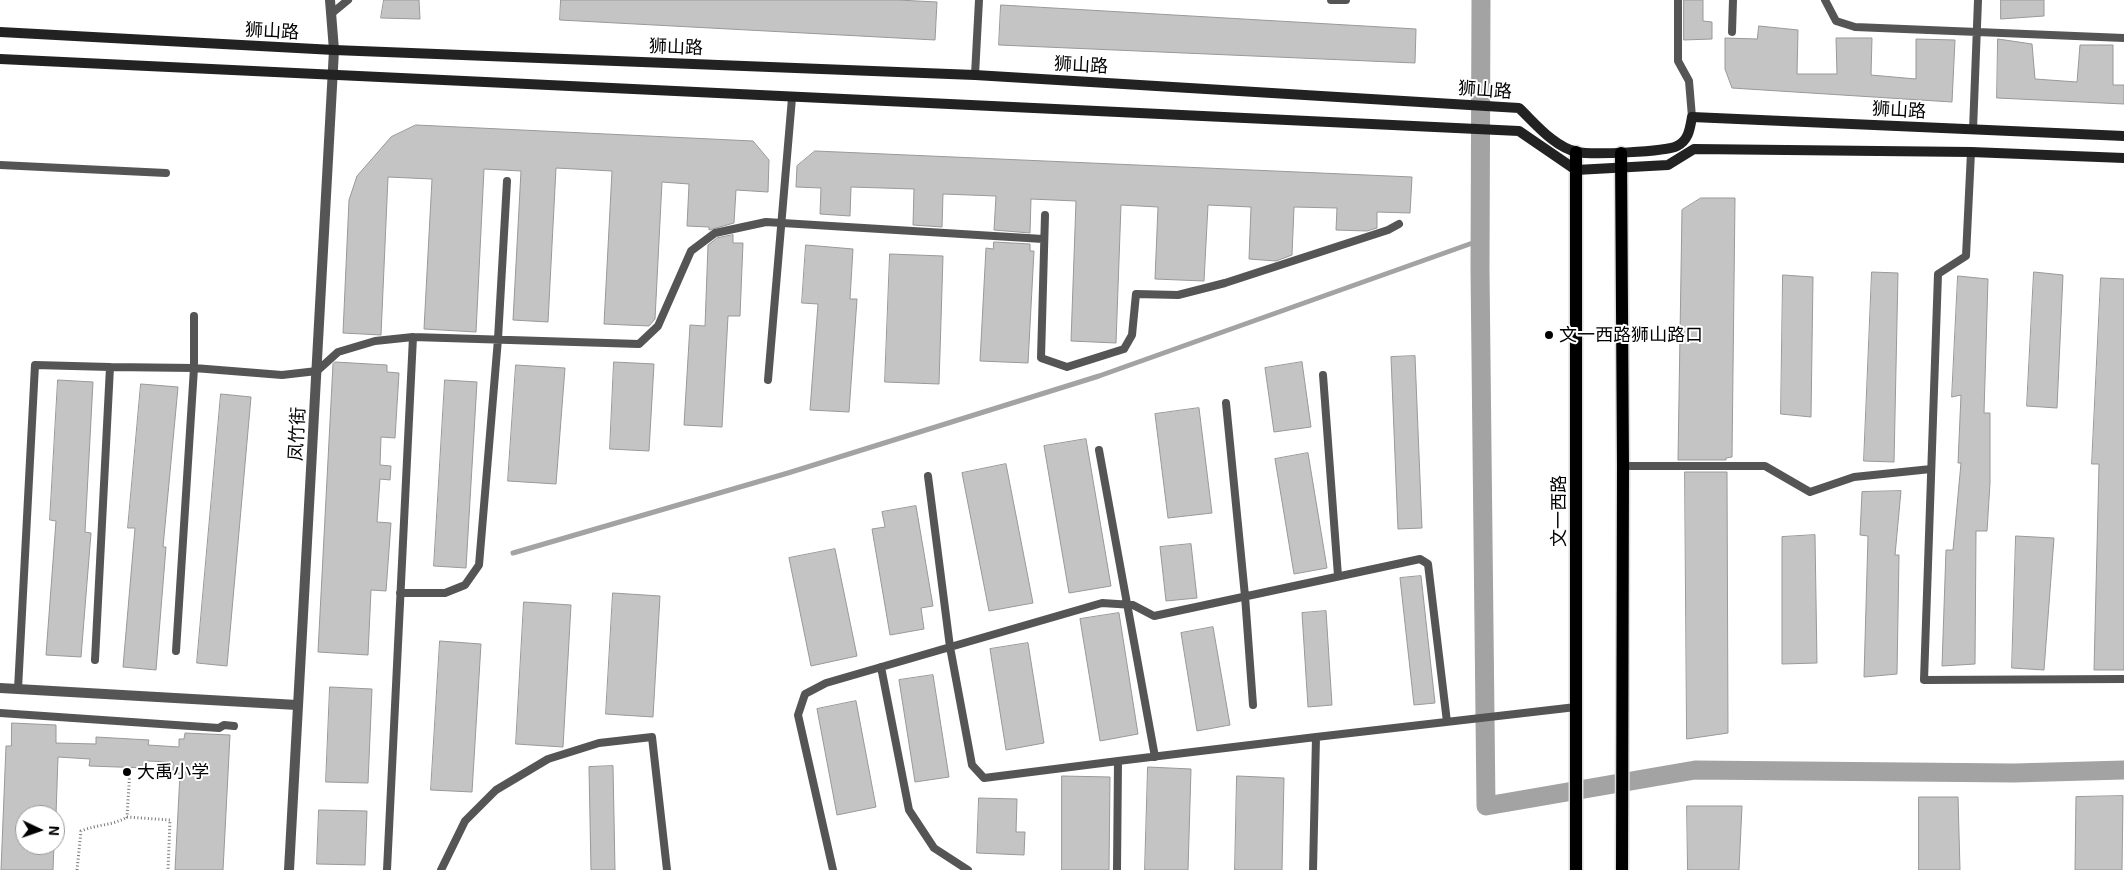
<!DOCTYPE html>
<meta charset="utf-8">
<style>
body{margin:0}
#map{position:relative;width:2124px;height:870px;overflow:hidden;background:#fff;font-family:"Exo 2",sans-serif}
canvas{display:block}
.north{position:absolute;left:15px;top:805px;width:50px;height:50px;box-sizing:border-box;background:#fff;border:1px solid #999;border-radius:50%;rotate:93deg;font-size:14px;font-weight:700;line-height:20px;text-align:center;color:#000}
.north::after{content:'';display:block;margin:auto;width:18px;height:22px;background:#000;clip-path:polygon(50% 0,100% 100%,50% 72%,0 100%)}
</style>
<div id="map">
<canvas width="2124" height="870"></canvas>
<div class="north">N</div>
</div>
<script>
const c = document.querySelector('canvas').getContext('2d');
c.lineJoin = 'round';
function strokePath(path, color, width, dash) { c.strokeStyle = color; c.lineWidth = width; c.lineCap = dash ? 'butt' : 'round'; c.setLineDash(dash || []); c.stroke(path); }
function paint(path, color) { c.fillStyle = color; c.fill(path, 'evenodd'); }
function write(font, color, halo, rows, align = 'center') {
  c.font = font + ' "Exo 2","Noto Sans SC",sans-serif'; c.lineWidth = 4; c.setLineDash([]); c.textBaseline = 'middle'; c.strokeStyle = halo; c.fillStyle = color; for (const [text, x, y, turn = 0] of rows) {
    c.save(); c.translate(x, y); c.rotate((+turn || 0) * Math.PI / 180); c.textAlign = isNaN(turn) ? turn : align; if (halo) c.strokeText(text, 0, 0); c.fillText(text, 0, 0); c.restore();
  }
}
strokePath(new Path2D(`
 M513 553 788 473 1099 376 1481 240`), '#a3a3a3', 5);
strokePath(new Path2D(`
 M1481 0 1480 269 1486 806 1695 770 2014 773 2124 770`), '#a3a3a3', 19);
const building = new Path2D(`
 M384 0H419L420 19 381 18Z
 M561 0H898L937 2 935 40 560 20Z
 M1684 0H1703V21L1712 22V39L1684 40Z
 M2001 0H2044V16L2001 19Z
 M1001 5 1416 29 1415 63 999 45Z
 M1759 26 1798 30 1797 74H1837L1836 38H1872L1871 75 1916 79V39L1955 40 1952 102 1732 88 1725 69V38L1757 39Z
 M1998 39 2032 44 2035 79 2077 82 2080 45H2113V85H2124V104L1997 98Z
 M416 125 753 141 769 160 768 192 736 190 734 223 709 230V227L687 226 689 184 662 182 655 319 649 326 604 324 612 171 556 168 548 322 513 320 521 171 484 169 476 332 424 329 432 179 388 177 381 335 343 333 349 200 357 176 391 137Z
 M815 151 1412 177 1410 213 1377 212V228L1367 231 1336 230 1337 208 1294 207 1292 255 1276 261 1249 259 1251 207 1208 205 1204 281 1155 279 1158 207 1121 205 1116 343 1071 341 1076 201 1031 199 1030 233 994 230 996 196 943 194 942 227 913 225 914 189 851 187 850 216 820 214 821 188 796 187 797 166Z
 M1701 198H1735L1732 457 1726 458V460H1678L1682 210Z
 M733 235V243H743L740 316H728L722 427 684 425 690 325 705 326 708 245 717 238Z
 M994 242 1030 244V251H1034L1028 363 980 361 986 248 993 249Z
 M806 245 853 249 850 299H857L849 412 810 410 818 304 802 303Z
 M890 254 943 256 939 384 885 382Z
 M1872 272 1898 273 1894 462 1864 461Z
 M2034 272 2063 275 2057 408 2027 406Z
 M1783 275 1813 277 1811 417 1781 414Z
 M1958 276 1988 279 1984 413H1990V483L1987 531H1976L1975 664 1942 666 1946 550H1953L1961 463H1958L1961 395 1952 397Z
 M2101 278 2124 279V670H2094L2099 464H2092Z
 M1415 356 1422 528 1398 529 1391 357Z
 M335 362 387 365V372L399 373 395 438 381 437 380 465 391 466 390 480 380 479 377 522 391 523 386 591 371 590 368 655 318 652 333 364Z
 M614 362 654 364 649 451 610 449Z
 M1302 362 1311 427 1274 432 1265 368Z
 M516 365 565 368 556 484 508 481Z
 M58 380 93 382 85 532 91 533 81 657 46 655 56 521 50 520Z
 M445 380 477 382 466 568 434 566Z
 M141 384 178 387 163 547H166L156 670 123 667 135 528H128Z
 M221 394 251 397 227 666 197 663Z
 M1199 408 1212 513 1168 518 1155 414Z
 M1086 439 1111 586 1069 593 1044 446Z
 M1308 453 1327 568 1294 574 1275 459Z
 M1006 464 1033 603 989 611 962 473Z
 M1685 472H1727L1728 733 1687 739Z
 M1901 491 1895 555H1899L1897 674 1864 677 1868 536 1860 535 1862 492Z
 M916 506 933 606 921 608 924 629 890 635 872 529 885 527 882 512Z
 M1815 535 1817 663 1782 664V537Z
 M2016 536 2054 538 2044 670 2012 668Z
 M1191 544 1197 598 1166 601 1160 547Z
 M835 549 857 656 811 666 789 558Z
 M1421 576 1435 703 1414 705 1400 578Z
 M613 593 660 596 653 717 606 714Z
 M524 602 571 605 563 747 516 744Z
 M1326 611 1332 705 1308 707 1302 613Z
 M1119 613 1138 734 1100 741 1080 619Z
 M1213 627 1230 725 1197 731 1181 633Z
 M440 641 481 644 472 792 431 790Z
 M1028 643 1044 743 1006 750 990 649Z
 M933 675 949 777 915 782 899 680Z
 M330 687 372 689 368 783 326 782Z
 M856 701 876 807 837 815 817 709Z
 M12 723 56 725V743L96 744V737L149 740 148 745 179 747V739H184L185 733 230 735 223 870H175L180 774 173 773V762L147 761 146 768 89 766 90 759 58 757 56 815H25V845H54L53 870H1L6 746H11Z
 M613 766 615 870H591L589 767Z
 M1148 767 1191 769 1188 870H1145Z
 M1062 776 1110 777 1109 870H1062Z
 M1237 776 1284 778 1282 870H1235Z
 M2123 796 2122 870H2075L2076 797Z
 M1919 797H1958L1960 870H1919Z
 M979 798 1017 799 1016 832H1025L1024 855 977 853Z
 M1687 806H1742L1739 870H1688Z
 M319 810 367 811 365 865 317 864Z`);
paint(building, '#c4c4c4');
strokePath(building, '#999', 1);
const primary = new Path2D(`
 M1576 152V870
 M1621 153 1623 466 1622 870`);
strokePath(primary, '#dbdbdb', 15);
strokePath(new Path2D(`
 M130 768 127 817 170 820 168 870
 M77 870 81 831C98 824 112 826 127 817`), '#777', 3, [1, 2.5]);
strokePath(new Path2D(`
 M1331 0H1346
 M1678 0V61L1689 81 1692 117
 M1825 0 1836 21 1855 27 2124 38
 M331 14 348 0
 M1732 32 1733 0
 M975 75 979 0
 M1973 130 1978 0
 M1971 152 1966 256 1938 274 1924 680 2124 679
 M0 165 166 173
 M1045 215 1041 358 1067 367 1124 349 1132 335 1136 294 1178 295 1225 283 1388 230 1399 224
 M1323 375 1338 576
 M768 380 792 98
 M1226 403 1245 596 1253 705
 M1099 450 1155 757
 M1623 466H1765L1810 492 1854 477 1931 469
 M928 476 950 647 972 765 984 778 1118 761
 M400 593H445L465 585 479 565 498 339 507 181
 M176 651 194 368V316
 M95 660 110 367 194 368 282 375 317 371 338 352 375 341 413 337 639 344 658 326 691 251 715 233 766 222 1043 239
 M881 667 909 810 934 848 968 870
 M18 689 35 365 110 367
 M0 713 219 728 224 725 234 726
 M387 870 413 337
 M441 870 465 821 496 790 548 759 599 743 652 737 667 870
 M833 870 798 715 805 694 826 683 1102 603 1133 605 1154 616 1420 559 1428 564 1447 722
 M1117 870 1118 761 1316 737
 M1313 870 1316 737 1576 707`), '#555', 8);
strokePath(new Path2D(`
 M0 688 297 705`), '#555', 10);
strokePath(new Path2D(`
 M289 870 334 50 330 0`), '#555', 10);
strokePath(new Path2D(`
 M0 32 334 50 975 75 1519 108C1535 123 1554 147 1577 152 1591 155 1665 152 1677 146 1689 140 1690 128 1692 117L2124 136
 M0 59 1519 131 1576 170 1668 165 1694 149 1971 152 2124 158`), '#222', 10);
strokePath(primary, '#000', 12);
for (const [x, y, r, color] of [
 [1549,335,5,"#000"],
 [127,772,5,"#000"]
]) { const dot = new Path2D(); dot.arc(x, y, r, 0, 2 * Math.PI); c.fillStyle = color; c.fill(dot); strokePath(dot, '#fff', 2); }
write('18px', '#000', '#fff', [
 ["狮山路",272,31,3],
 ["狮山路",676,47,2],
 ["狮山路",1081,65,3],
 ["狮山路",1485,90,4],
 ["狮山路",1899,110,3],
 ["凤竹街",297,434,-87],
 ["文一西路",1559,511,-90]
]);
write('18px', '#000', '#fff', [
 ["文一西路狮山路口",1559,335],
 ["大禹小学",137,772]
], 'left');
</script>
